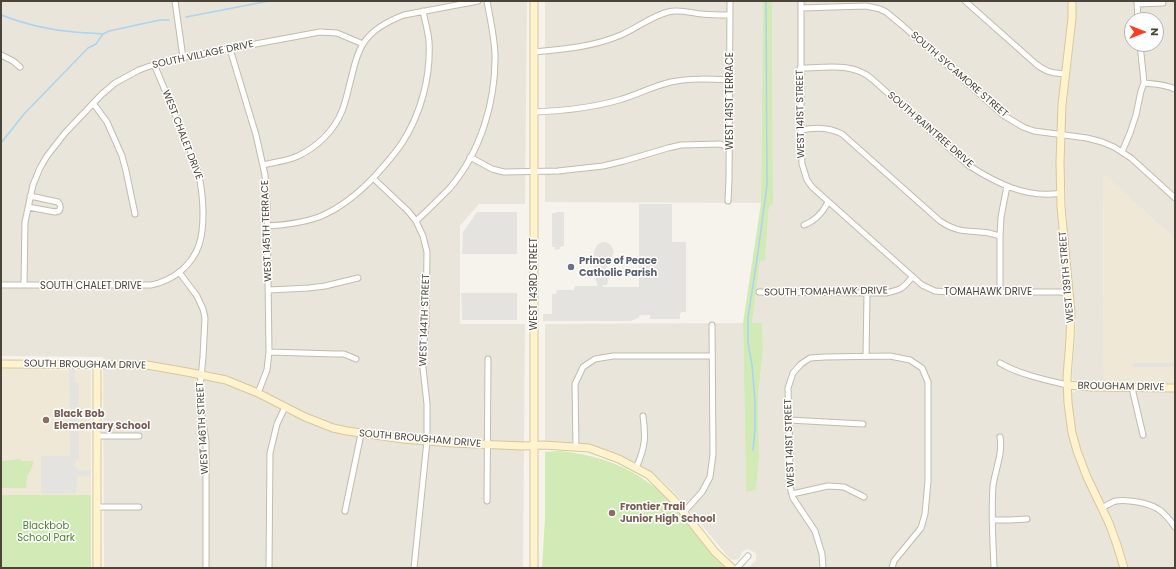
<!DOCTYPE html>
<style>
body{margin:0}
#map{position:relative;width:1176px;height:569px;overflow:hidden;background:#f6f3ec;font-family:Poppins,sans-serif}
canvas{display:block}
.frame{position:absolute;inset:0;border:2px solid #4b4439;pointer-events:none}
.north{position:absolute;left:1124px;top:12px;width:40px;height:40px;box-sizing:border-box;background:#fff;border:1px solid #b7b4b0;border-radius:50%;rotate:90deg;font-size:11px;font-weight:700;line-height:16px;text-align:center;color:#4b4439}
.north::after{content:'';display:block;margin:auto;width:14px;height:18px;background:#fc3f1d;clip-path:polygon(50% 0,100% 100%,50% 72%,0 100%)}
</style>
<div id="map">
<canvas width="1176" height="569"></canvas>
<div class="frame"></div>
<div class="north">N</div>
</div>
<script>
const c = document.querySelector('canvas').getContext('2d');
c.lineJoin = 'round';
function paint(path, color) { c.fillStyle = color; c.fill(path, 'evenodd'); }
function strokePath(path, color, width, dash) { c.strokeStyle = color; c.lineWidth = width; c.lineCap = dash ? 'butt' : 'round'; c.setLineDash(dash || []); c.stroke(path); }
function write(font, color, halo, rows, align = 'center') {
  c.font = font + ' Poppins,sans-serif'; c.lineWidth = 3; c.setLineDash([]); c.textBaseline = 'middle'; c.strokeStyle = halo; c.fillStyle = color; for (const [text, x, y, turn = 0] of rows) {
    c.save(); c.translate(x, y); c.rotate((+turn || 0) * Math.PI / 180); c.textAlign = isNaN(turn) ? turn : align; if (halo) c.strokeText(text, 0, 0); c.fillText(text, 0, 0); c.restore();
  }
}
paint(new Path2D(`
 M1 1H527L525 204H479L460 226V324H525L523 568H104L103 357 1 356Z
 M545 1H763L761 203 545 202Z
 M772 1H1069V20L1060 100 1068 313 1066 348 1064 373V393L1065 409 1121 568H748L756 560V554L754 552 747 549 742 552 739 559 734 560 730 559 673 491 661 480 633 461 610 451 596 447 566 442 545 441V324L743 323 746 492 756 490 759 458 758 396 763 351 762 323H752L760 261 765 259 769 207 773 204Z
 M1076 1H1175V239L1132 201 1122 190 1103 175 1104 383 1079 382 1073 380 1072 377 1076 323 1067 233 1064 157 1065 126 1068 90 1075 31ZM1132 20H1156V44H1132Z
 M1078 390 1175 391V568H1129L1118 534 1084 460 1078 441 1074 422 1071 396 1072 393Z`), '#eae5da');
paint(new Path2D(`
 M1103 174 1122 190 1132 201 1175 239V383H1104Z
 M1 369 91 370V568H1Z`), '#efe8d6');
paint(new Path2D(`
 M763 1H772L773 204 769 207 765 260 760 261 752 323H762L763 351 758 396 759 458 756 490 746 492 743 323 761 203Z
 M560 451C607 456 646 472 676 509 692 529 707 550 725 568H542L545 518V452Z
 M20 459 21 461H34L30 472 27 476 26 488H2V461Z
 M1 495H91V568H1Z`), '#d2eab5');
paint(new Path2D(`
 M639 204H672V242H686V312H682L680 314V319H650V315H640L638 318 631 321H543V314H552V294H556L557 290H574L575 286H598L594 275V251L597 245 602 242H605L610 244 614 251 613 254 606 269 610 272 607 285H603V287H639Z
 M477 212H517V254H462L463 232Z
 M556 212H564V246L560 247V249L555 250V247H552V213H555Z
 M461 293H517V320H462Z
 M1133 363H1175V367H1133Z
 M69 369H75V382L79 383V460L75 461V467L80 471 91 470V476H79L77 477 76 493 41 494V456H68L70 455Z`), '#e5e3e0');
strokePath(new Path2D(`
 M1 15C24 24 50 30 74 32 84 33 93 33 103 34
 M186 17 269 1
 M1 143 24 114 88 48 96 44 103 34 109 31 160 20H169
 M753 450 755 430V401L752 365 748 343V318L757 259 767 185 766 1`), '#a9d4f2', 1.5);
const street = new Path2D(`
 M175 1 183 58
 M801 1V130L802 164 807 180 812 187 922 285 935 291 949 292H1061L1069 294
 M965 1 1036 64C1046 72 1052 73 1065 74
 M1137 1 1138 20
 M1137 4 1163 3
 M801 8 866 6 880 9 886 12 903 26 1003 115 1023 127 1034 131 1087 138 1102 142 1114 147 1131 158 1175 198
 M230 49 256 135 265 175 267 205 269 352 267 370 258 393
 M534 52C564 49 593 47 621 35 637 28 652 16 668 12 679 9 691 13 702 14 711 15 720 15 730 15
 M1 55 13 61 20 67
 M800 68C826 68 852 62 872 79L968 165C996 183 1027 199 1061 193
 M1144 83C1155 84 1165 84 1175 89
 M93 103 107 122 122 156 126 171 135 214
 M534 112C563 111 591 108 619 100 637 95 653 86 671 82 690 78 710 79 729 80
 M801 130C815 127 829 127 842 134L940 221C955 231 963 231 980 232 987 232 993 234 1000 236
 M1122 152 1130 133 1136 115 1141 91 1144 83 1140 44
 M470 157 492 169 504 172 558 171 603 166 624 161 668 148 681 145 721 144 729 149
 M263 165C275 162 287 161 298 156 317 147 334 131 342 111 346 101 348 90 351 79 354 67 356 55 363 44 372 29 388 21 404 15L478 1
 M373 178 408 211 416 221 423 236 427 252 426 326 422 359 427 404V441L414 568
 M728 201 729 179 730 1
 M28 207 55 212 59 211C61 207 61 205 58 202L30 196
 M416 221C427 211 438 200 449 189 481 152 496 101 495 53 494 35 490 18 487 1
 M804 225C815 221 823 212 828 202
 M268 226C285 225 302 223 319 217 341 208 359 193 375 176 385 165 394 155 402 143 421 114 431 76 429 41 428 31 425 21 423 11
 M179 272 197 296 203 309 205 318 203 357 200 388V404L206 441V568
 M1 285H151C162 283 172 278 181 271 200 254 203 237 203 213 203 197 201 183 197 167L154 64
 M24 285 25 222 33 185 40 168 47 156 65 133 101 95 115 83 139 70 164 61 320 32 337 33 363 44
 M269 290 309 288 325 286 358 278
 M759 292 886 293C900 290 903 289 912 277
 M1000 292V236L1001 217 1007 186
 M269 352 335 354H344L356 359
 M866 356 867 293
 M1000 363C1018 374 1046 380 1067 385
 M1132 388 1143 435
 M789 420 863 424
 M97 436H139
 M576 447 575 384 583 367 595 359 613 356H712
 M636 468C645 448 646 438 643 416
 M792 494 828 486 844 487 864 497
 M487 501 488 359
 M97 507H139
 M1102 508C1106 506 1111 502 1116 501 1127 499 1149 503 1158 509 1165 513 1170 520 1175 527
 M345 511 361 434
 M684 512 702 492 710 477 713 454 712 325
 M992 520H1010L1027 519
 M269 568 270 453 277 424 285 407
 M737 568 748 556
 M823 568 822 554 815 531 793 498 789 483 790 454 788 388 793 373 801 364 810 358 825 357 890 356 910 360 922 368 928 382V481L925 514 921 528 894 561 892 568
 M994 568C993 541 991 514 993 486 995 470 1003 454 1000 437`);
const secondary = new Path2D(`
 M1072 1V18L1062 105 1060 162 1061 207 1071 313 1070 339 1067 377 1068 403 1072 433 1077 451 1087 477 1109 523 1117 545 1124 568
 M1 364 147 365 187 372 226 380 258 393 305 417 333 428 347 431 403 439 452 443 523 446 544 445 589 448 619 459 649 475 673 499 715 552 732 568
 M97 365V568
 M1067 385 1092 387 1175 388
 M534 568V1`);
strokePath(street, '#c2bbae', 7);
strokePath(secondary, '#d6c79b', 9);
strokePath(street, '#fff', 5);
strokePath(secondary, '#fff3cd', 7);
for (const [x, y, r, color] of [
 [571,267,4,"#6b7280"],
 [46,420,4,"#8d6e63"],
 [612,513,4,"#8d6e63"]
]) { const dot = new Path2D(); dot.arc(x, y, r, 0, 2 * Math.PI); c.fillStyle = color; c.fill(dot); strokePath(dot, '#fff', 1.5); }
write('10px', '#4b4439', '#fff', [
 ["SOUTH VILLAGE DRIVE",203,55,-12],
 ["SOUTH SYCAMORE STREET",959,75,41],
 ["WEST 141ST TERRACE",730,101,-90],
 ["WEST 141ST STREET",801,114,-91],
 ["SOUTH RAINTREE DRIVE",930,130,41],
 ["WEST CHALET DRIVE",182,135,69],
 ["WEST 145TH TERRACE",267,231,-92],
 ["WEST 139TH STREET",1067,277,-95],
 ["WEST 143RD STREET",534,284,-90],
 ["SOUTH CHALET DRIVE",91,286],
 ["SOUTH TOMAHAWK DRIVE",826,292,-1],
 ["TOMAHAWK DRIVE",988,292],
 ["WEST 144TH STREET",425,320,-88],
 ["SOUTH BROUGHAM DRIVE",85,365,1],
 ["BROUGHAM DRIVE",1121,387,1],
 ["WEST 146TH STREET",203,428,-93],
 ["SOUTH BROUGHAM DRIVE",420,439,5],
 ["WEST 141ST STREET",790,443,-92]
]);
write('bold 10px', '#5b616d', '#fff', [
 ["Prince of Peace",579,261],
 ["Catholic Parish",579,273]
], 'left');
write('bold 10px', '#785e54', '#fff', [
 ["Black Bob",54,414],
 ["Elementary School",54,426],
 ["Frontier Trail",620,507],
 ["Junior High School",620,519]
], 'left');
write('10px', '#4a7f2a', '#fff', [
 ["Blackbob",46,526],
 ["School Park",46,538]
]);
</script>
